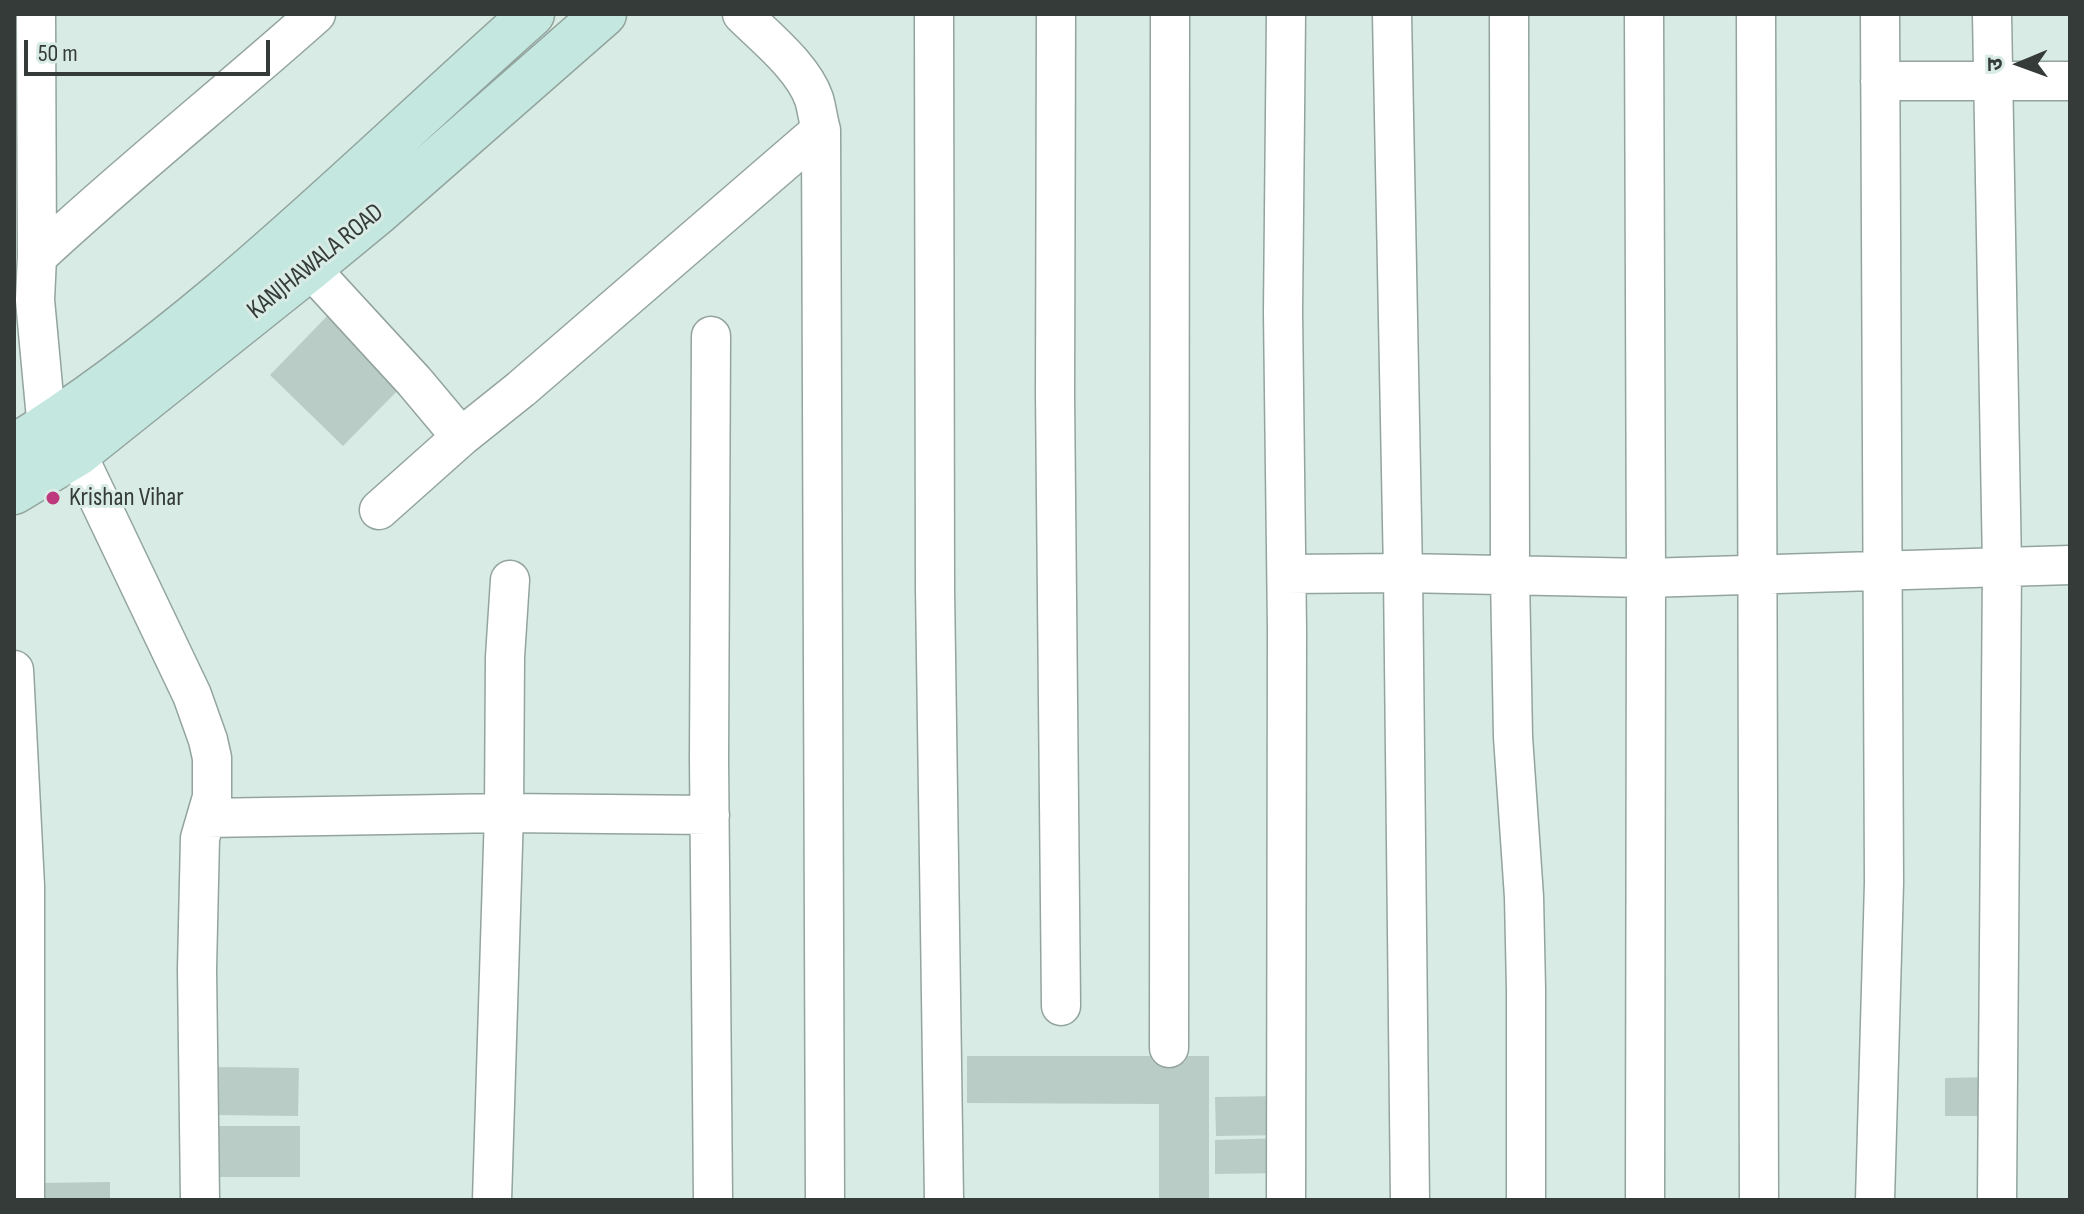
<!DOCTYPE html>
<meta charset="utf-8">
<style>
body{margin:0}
#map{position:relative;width:2084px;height:1214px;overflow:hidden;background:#d9ebe5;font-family:"Sofia Sans Condensed","Noto Sans Devanagari",sans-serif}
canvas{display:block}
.frame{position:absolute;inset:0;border:16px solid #343b39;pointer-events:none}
.north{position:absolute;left:1980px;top:24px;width:80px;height:80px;-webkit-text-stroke:6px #d9ebe5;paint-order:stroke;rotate:269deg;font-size:22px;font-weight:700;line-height:32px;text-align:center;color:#343b39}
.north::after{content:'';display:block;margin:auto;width:28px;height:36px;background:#343b39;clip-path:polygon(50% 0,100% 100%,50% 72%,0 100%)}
.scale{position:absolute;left:24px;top:40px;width:246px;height:36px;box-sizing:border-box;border:4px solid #343b39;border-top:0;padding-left:10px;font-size:24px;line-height:28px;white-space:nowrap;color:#343b39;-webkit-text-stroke:6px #d9ebe5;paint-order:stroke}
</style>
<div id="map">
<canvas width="2084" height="1214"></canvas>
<div class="frame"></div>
<div class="north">उ</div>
<div class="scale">50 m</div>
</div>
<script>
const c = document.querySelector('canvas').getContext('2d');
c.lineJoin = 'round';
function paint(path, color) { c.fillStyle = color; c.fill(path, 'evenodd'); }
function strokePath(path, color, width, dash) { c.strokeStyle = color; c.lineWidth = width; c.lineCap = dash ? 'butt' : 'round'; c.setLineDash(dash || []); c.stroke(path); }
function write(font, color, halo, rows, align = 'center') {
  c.font = font + ' "Sofia Sans Condensed",sans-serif'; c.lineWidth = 6; c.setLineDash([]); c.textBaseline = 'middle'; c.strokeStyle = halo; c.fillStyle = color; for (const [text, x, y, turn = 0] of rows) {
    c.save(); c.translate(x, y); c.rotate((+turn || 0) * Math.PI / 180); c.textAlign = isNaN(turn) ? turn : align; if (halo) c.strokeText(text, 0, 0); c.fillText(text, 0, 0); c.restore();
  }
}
paint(new Path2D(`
 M333 310 406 382 343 446 270 375Z
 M967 1056H1209V1200H1159V1104L967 1103Z
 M217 1067 299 1068 298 1116 217 1115Z
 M1992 1077V1116H1945V1078Z
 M1283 1096 1284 1135 1216 1136 1215 1097Z
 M216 1126H300V1177H217Z
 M1283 1138 1284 1173 1215 1174V1140Z
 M110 1182V1200H42L41 1183Z`), '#baccc6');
const street = new Path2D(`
 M36 14 37 257 35 300 49 451
 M742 14C766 38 803 67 814 99 817 109 818 120 821 130L825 1200
 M934 14 935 589 944 1200
 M1056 14 1055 394 1061 1006
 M1392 14 1403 573 1410 1200
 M1509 14 1510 576 1513 737 1524 897 1526 989V1200
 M1644 14 1646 578 1645 1200
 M1756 14 1759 1200
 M1992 14 2002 567 1997 1200
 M1880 81H2070
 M37 257C127 173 224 96 316 14
 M310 268 414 381 461 437
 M711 336 709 759 713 1200
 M77 454 192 695 208 740 212 758V797L200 838 197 969 200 1200
 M379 510 461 437 521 389 821 130
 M1287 574 1403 573 1646 578 2070 565
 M14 670 25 886V1200
 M206 818 504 813 710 815
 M1169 1048 1170 14
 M492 1200 504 813 505 657 510 580
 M1286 1200 1287 629 1283 312 1286 14
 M1875 1200 1884 883 1880 14`);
const secondary = new Path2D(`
 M14 447C206 327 364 163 532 14
 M14 492 77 454 310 268 378 212 604 14`);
strokePath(street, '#93a49e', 41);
strokePath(secondary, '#93a49e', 47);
strokePath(street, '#fff', 38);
strokePath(secondary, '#c4e8e0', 44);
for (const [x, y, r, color] of [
 [53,498,8,"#bd387c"]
]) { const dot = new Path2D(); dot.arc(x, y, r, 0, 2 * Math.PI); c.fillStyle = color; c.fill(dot); strokePath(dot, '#d9ebe5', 3); }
write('26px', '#343b39', '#d9ebe5', [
 ["KANJHAWALA ROAD",316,262,-39]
]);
write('26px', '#343b39', '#d9ebe5', [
 ["Krishan Vihar",69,498]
], 'left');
</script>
